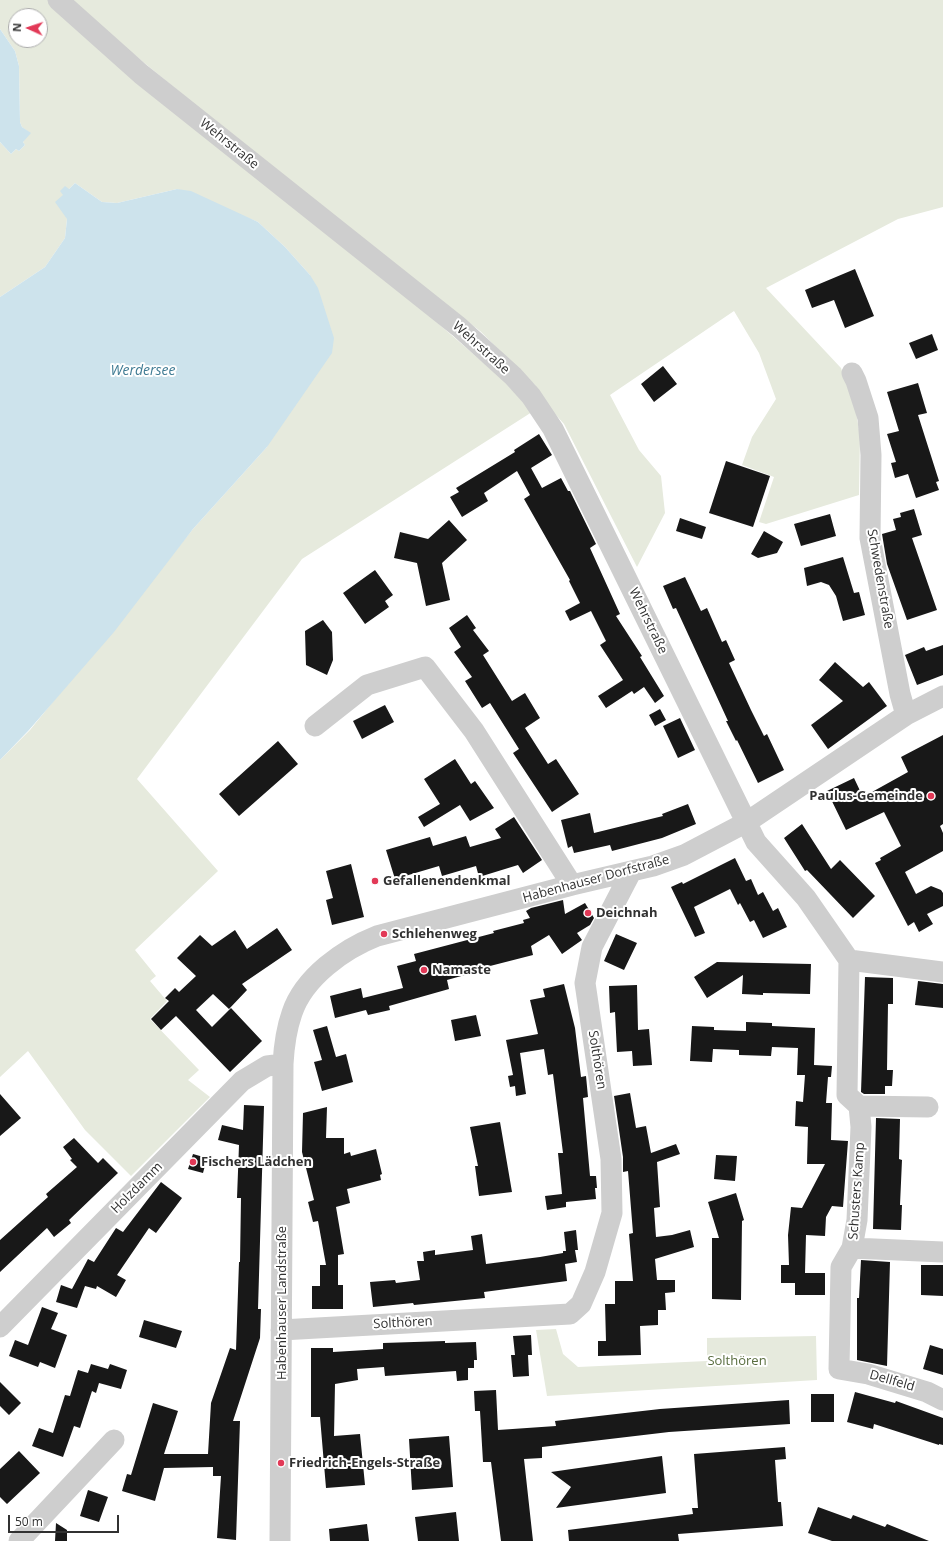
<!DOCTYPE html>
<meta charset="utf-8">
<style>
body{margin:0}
#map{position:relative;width:943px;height:1541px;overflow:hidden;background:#fff;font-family:"Open Sans",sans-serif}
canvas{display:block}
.north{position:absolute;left:8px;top:8px;width:40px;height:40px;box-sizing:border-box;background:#fff;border:1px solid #adadad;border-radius:50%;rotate:273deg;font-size:11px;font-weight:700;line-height:16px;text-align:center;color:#313131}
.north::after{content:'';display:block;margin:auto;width:14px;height:18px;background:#e23957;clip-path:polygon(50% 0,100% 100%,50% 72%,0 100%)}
.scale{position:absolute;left:8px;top:1515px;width:111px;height:18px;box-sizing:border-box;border:2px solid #313131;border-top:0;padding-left:5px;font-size:12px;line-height:14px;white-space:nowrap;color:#313131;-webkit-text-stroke:3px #fff;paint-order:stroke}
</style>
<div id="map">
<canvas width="943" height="1541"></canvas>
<div class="north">N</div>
<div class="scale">50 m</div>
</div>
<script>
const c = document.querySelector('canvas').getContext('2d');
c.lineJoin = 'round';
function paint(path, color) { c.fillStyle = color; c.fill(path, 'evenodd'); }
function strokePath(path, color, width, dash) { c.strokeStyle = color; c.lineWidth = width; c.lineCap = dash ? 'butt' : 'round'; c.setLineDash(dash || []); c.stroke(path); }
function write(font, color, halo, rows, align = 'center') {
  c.font = font + ' "Open Sans",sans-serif'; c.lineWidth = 4; c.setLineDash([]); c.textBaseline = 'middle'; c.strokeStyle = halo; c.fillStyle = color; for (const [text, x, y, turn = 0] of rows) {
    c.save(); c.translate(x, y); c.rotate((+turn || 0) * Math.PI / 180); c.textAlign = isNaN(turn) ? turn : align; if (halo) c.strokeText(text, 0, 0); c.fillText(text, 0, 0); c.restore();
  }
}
paint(new Path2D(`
 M0 0H49L410 299 502 379 532 412 302 559 137 779 218 871 135 950 156 976 150 981 167 1001 150 1019 199 1070 188 1080 210 1097 131 1176 85 1130 28 1051 0 1077V760L30 730 193 529 267 447 310 275 285 247 258 222 177 189 117 203 102 202 75 183 63 195 67 219 65 238 45 267 0 297V142L11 154 16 149 19 151 25 145 23 142 27 131 22 127 20 122 19 66 15 51 0 29ZM16 16H40V40H16Z
 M68 0H943V207L898 219 766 288 841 368 856 412 860 436 859 495 766 524 759 522 774 477 742 465 752 437 776 399 759 353 734 311 610 395 639 450 661 476 665 513 637 567 564 424 546 404 535 385 480 331 307 197Z
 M556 1329 563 1354 578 1367 707 1361V1338L816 1336 817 1380 547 1396 536 1330Z`), '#e6eadd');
paint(new Path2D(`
 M0 29 15 51 19 66 20 122 22 127 31 133 23 142 25 145 19 151 16 149 11 154 0 142Z
 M75 183 102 202 117 203 177 189 191 191 258 222 285 247 310 275 318 288 334 338 332 353 267 447 193 529 114 632 29 730 0 760V297L45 267 65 238 67 219 55 202 63 195 60 191 65 186 69 189Z`), '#cde3ec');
paint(new Path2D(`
 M855 269 874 316 845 328 834 300 812 308 805 290Z
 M932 334 938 350 916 359 909 343Z
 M663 366 677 384 654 402 641 384Z
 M918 383 927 413 918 415 939 481 936 482 939 490 916 498 908 474 895 478 891 463 896 462 887 434 899 431 887 392Z
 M539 434 552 455 531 468 542 488 561 478 568 491H570L596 544 590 548 620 614 616 616 642 656 640 657 664 696 655 703 644 687 634 694 632 691 606 708 598 696 623 680 600 645 606 641 591 611 570 621 565 611 580 603 569 581 570 580 524 499 530 495 517 471 484 493 488 501 462 517 450 497 459 492 456 488 515 452 514 450Z
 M726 461 770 476 753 527 709 513Z
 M914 509 922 535 912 538 937 610 907 620 887 564 882 534 896 530 893 519 901 517 900 513Z
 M830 514 836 536 801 546 794 524Z
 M680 518 706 527 702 539 676 531Z
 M449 520 467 540 442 563 450 600 426 606 417 563 394 558 400 532 428 539Z
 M764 531 783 542 777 553 758 558 751 554Z
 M843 557 854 593 859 592 865 615 843 621 836 596 829 585 821 582 807 586 804 568Z
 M375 570 393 595 385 601 389 607 365 624 343 593Z
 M685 577 701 611 707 608 722 642 726 640 735 660 729 663 751 710 764 736 767 734 784 770 758 783 737 740 736 741 726 721H728L676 608 673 609 663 586Z
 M467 615 476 628 473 630 489 651 483 655 512 701 525 693 540 718 525 728 548 764 556 759 579 794 552 812 513 753 519 749 490 703 482 708 465 681 472 677 454 652 461 647 449 628Z
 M323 620 332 632 333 660 327 675 306 665 305 631Z
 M943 645V675L917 685 905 655 924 647 926 651Z
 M835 662 863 687 869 682 887 706 828 749 811 725 843 701 819 680Z
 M385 705 394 722 362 739 353 721Z
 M660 709 666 720 655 726 649 715Z
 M680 718 695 750 678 758 663 726Z
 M943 735V824L940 826 943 833V851L905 872 916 894 931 886 941 890 943 893V906L927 914 933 924 919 932 914 922 908 926 875 863 881 860 880 858 901 846 884 812 846 830 827 791 854 778 863 797 908 772 901 757Z
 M278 741 298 764 239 816 219 794Z
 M455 759 471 784 475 781 494 808 470 821 460 805 424 827 418 817 440 804 424 779Z
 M688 804 696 824 662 838 612 851 610 845 574 853 572 846 568 848 561 820 590 813 594 833 663 816 662 814Z
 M514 817 542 860 523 873 518 865 479 877 476 866 442 876 439 866 395 879 386 850 430 837 433 846 466 836 470 847 501 838 495 829Z
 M802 824 831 869 840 860 875 896 853 918 807 870 805 871 784 838Z
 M735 858 746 881 751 879 758 895 763 892 773 911 778 908 787 927 763 938 754 920 750 922 740 903 738 905 730 889 694 907 705 933 695 937 671 887 682 882 683 884Z
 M351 864 364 917 332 925 326 900 333 898 326 871Z
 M563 900 565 914 585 903 594 918 590 925 577 933 582 940 562 954 549 935 531 946 533 955 490 966V968L447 980 449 989 389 1006 390 1010 368 1015 366 1010 335 1018 330 996 361 988 363 998 403 988 397 966 416 961 414 954 494 933 493 931 524 923 523 920 530 918 526 911 531 908Z
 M277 928 292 950 242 984 247 990 229 1009 213 994 196 1010 212 1027 231 1008 262 1041 230 1072 176 1016 161 1030 151 1019 169 1001 165 998 175 988 179 992 196 976 177 958 200 935 212 946 235 930 247 949Z
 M616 934 637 943 624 970 604 961Z
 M717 962 811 964 810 994 763 993V995L742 994 743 975 707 998 694 977Z
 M865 977 893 978V1004H888L887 1070H893L892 1086H885V1094H864L861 1092Z
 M918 981 943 984V1008L915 1005Z
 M564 984 575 1028 581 1077 586 1076 588 1097 583 1098 590 1176H596L597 1188H595L596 1199 566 1202V1207L547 1210 545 1196 562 1194 558 1153H563L553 1074 548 1075 544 1049 520 1053 526 1094 516 1096 515 1086 510 1087 508 1076 513 1075 506 1040 538 1034 530 1000 545 997 543 989Z
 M637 985 638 1030 649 1029 652 1065 633 1066 632 1051 617 1052 615 1012 610 1013 609 986Z
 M476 1015 481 1036 455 1041 451 1020Z
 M746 1022 772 1023V1026L815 1028 814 1065 832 1066 831 1077H828L826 1103H832L831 1140 848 1141 843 1207 832 1206 826 1217 825 1236 806 1235 805 1273H825V1295H795V1283H781V1265H789L788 1235 791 1207 802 1208 825 1164H807L808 1127 795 1126 796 1101 803 1102 805 1075H797L798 1048 772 1047 771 1056 739 1055V1050L713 1049 712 1062 690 1061 692 1026 714 1027V1030L746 1031Z
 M327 1026 336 1057 346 1054 353 1082 322 1091 314 1062 322 1060 313 1030Z
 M630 1093 636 1128 646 1126 651 1153 676 1144 680 1154 657 1162 660 1207 654 1208 656 1237 672 1235 690 1230 694 1247 655 1259 657 1280H675V1292L665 1293 666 1310H658V1325L640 1326 641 1355 598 1356V1341H606L605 1304H615V1281H633L629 1234 633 1233 628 1171 623 1172V1157L614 1096Z
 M0 1094 21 1118 0 1136Z
 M244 1105 264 1106 258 1309H261L260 1338 233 1421H240L236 1540 217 1538 221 1476H213V1467L164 1468 155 1501 122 1491 127 1474 131 1475 153 1403 178 1411 164 1454H208L211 1403 230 1348 236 1350 239 1262H240L241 1198H237L239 1145 218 1140 222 1125 243 1130Z
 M327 1107 326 1138H344V1154L350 1152 351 1156 376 1149 382 1174 380 1175 381 1180 347 1189 350 1203 336 1207 344 1254 338 1255V1285H343V1309H312V1286H320V1265H326L318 1221 313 1222 308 1202 314 1200 302 1152 303 1113Z
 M876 1118 900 1119 899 1159 902 1160 900 1205H902L901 1230 873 1229Z
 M500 1122 512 1192 479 1196 475 1166H478L470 1127Z
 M74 1138 98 1163 103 1158 118 1173 69 1220 71 1223 54 1237 47 1228 0 1272V1240L48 1197 46 1194 77 1167 70 1160 72 1159 63 1147Z
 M193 1154 207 1158 203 1173 188 1169Z
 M716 1155 737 1156 735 1181 714 1179Z
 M161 1182 182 1198 156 1233 149 1228 117 1275 126 1280 116 1297 97 1286 96 1289 85 1286 77 1308 56 1302 61 1285 72 1289 88 1259 94 1262 116 1228 123 1232Z
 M736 1193 744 1220 742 1221 741 1300 712 1299V1238H719L708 1202Z
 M576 1230 578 1250H575L577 1262 565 1264 567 1281 484 1292 485 1298 414 1305 413 1303 373 1307 370 1282 395 1280 396 1283 420 1280 417 1261H424L423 1252 435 1250V1255L473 1250 471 1236 482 1234 486 1264 540 1257 563 1253V1251H566L564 1232Z
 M861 1260 890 1262 887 1366 857 1360V1298H859Z
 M921 1265H943V1296L921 1295Z
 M42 1307 58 1313 51 1329 67 1335 55 1368 40 1362 38 1367 9 1356 15 1340 28 1345Z
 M144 1320 182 1331 176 1348 139 1337Z
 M531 1335 532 1355H528L529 1376 513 1377 511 1355H515L513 1336Z
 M445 1341V1343L476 1342 477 1360H474V1368H468V1380L457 1381 456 1371 385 1376 384 1367 357 1369 358 1380 335 1384 334 1436 360 1434 365 1485 326 1488 320 1417H311V1348H333V1352L383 1349V1343Z
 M930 1345 943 1349V1375L923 1369Z
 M91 1364 108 1369 110 1364 127 1370 121 1389 99 1383 96 1393 92 1391 80 1428 74 1426 63 1457 32 1446 39 1428 53 1433 65 1395 70 1396 78 1370 88 1373Z
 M0 1382 21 1403 9 1415 0 1406Z
 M496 1390 498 1430 556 1426 555 1421 660 1409 789 1400 790 1424 669 1432 542 1447V1458L524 1459 533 1541H501L491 1462H483L480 1411H475L474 1391Z
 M855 1392 895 1403 896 1401 943 1418V1445L939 1444V1445L874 1424 873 1429 847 1422Z
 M811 1394H834V1422H811Z
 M449 1436 453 1487 412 1490 409 1439Z
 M785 1447 786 1459 775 1460 778 1502H781L783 1526 678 1534 679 1541H569L568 1530 693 1514 692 1508H698L694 1454Z
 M19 1451 40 1473 7 1504 0 1497V1469Z
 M662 1456 666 1493 556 1508 571 1487 551 1472Z
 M88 1490 108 1497 99 1522 80 1516Z
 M818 1507 851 1519 853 1515 885 1527 887 1524 929 1541H832L808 1533Z
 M456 1512 459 1541H418L415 1517Z
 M56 1523 67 1530V1541H55Z
 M367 1524 369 1541H330L329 1529Z`), '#181818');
strokePath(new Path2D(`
 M58 0 141 74 459 327 513 376 531 396 553 429 756 842 806 898 849 960 943 972
 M852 373 856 381 868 418 871 455 870 538 900 694 906 715
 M315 726 367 685 425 667 474 731 572 885
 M849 960 847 1095 859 1106 861 1127 857 1220 852 1248 841 1267 839 1369 868 1374 927 1392 943 1400
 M859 1106 928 1107
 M852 1248 943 1252
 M0 1327 242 1081 267 1066 283 1064
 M281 1330 570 1314 581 1304 595 1272 612 1213 611 1159 585 983 592 947 631 872
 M19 1541 114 1440
 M280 1541 283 1064C284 1046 286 1030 292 1013 304 977 344 949 377 936L572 885 653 866 684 855 747 822 906 715 943 696`), '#cecece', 21);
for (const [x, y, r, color] of [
 [931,796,4,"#e23957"],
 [375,881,4,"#e23957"],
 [588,913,4,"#e23957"],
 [384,934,4,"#e23957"],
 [424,970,4,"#e23957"],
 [193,1162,4,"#e23957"],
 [281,1463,4,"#e23957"]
]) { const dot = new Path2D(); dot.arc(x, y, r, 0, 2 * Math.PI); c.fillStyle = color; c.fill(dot); strokePath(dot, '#fff', 1.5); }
write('13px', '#313131', '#fff', [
 ["Wehrstraße",229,144,39],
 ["Wehrstraße",481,348,42],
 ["Schwedenstraße",880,579,80],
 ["Wehrstraße",648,621,64],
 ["Habenhauser Dorfstraße",596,879,-15],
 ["Solthören",597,1060,81],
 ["Holzdamm",137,1188,-45],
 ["Schusters Kamp",857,1191,-86],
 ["Habenhauser Landstraße",282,1303,-90],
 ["Solthören",403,1323,-3],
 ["Dellfeld",892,1381,16]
]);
write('bold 13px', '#313131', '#fff', [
 ["Paulus-Gemeinde",923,796,"right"],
 ["Gefallenendenkmal",383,881],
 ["Deichnah",596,913],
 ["Schlehenweg",392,934],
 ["Namaste",432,970],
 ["Fischers Lädchen",201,1162],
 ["Friedrich-Engels-Straße",289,1463]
], 'left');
write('13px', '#596d3f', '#fff', [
 ["Solthören",737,1361]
]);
write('italic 14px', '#3f7b93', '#fff', [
 ["Werdersee",143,371]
]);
</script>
